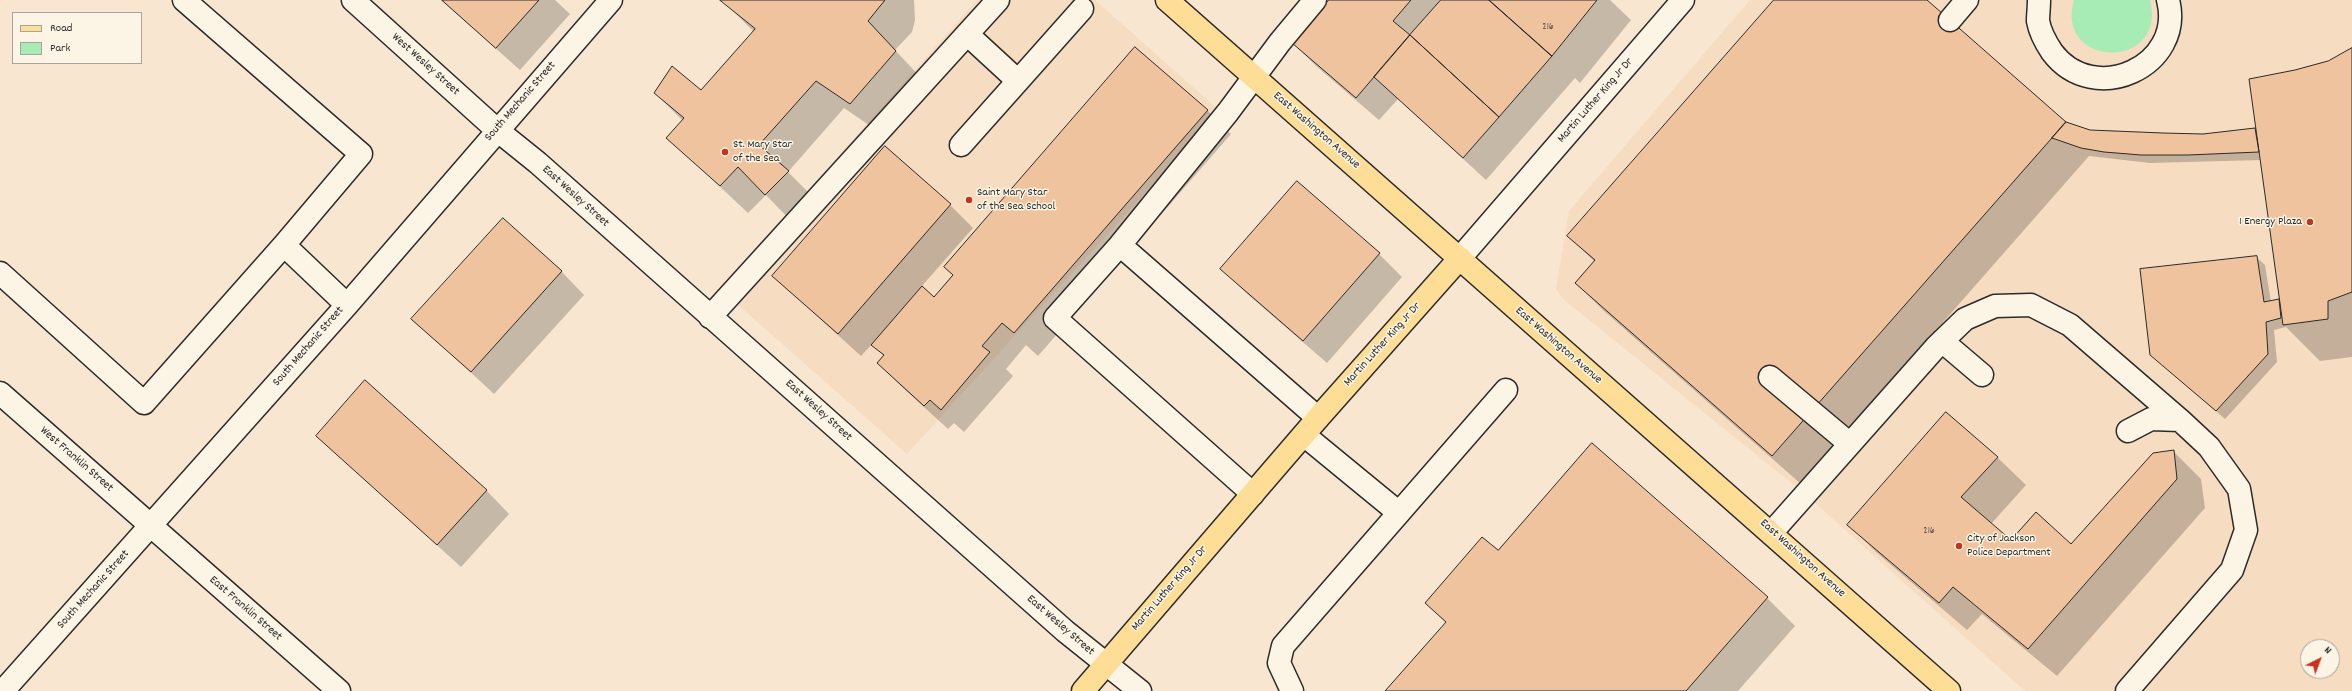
<!DOCTYPE html>
<style>
body{margin:0}
#map{position:relative;width:2352px;height:691px;overflow:hidden;background:#f8e6d0;font-family:Dekko,sans-serif}
canvas{display:block}
.legend{position:absolute;left:12px;top:12px;width:130px;height:52px;box-sizing:border-box;background:#fcf5e5;border:1px solid #a8a49b;margin:0;padding:5px 7px;list-style:none;font-size:12px;color:#2b2b2b}
.legend li{display:flex;align-items:center;gap:8px;height:20px}
.legend b{width:20px;border:1px solid #a8a49b}
.north{position:absolute;left:2300px;top:639px;width:40px;height:40px;box-sizing:border-box;background:#fcf5e5;border:1px solid #a8a49b;border-radius:50%;rotate:42deg;font-size:11px;font-weight:700;line-height:16px;text-align:center;color:#2b2b2b}
.north::after{content:'';display:block;margin:auto;width:14px;height:18px;background:#c8321e;clip-path:polygon(50% 0,100% 100%,50% 72%,0 100%)}
</style>
<div id="map">
<canvas width="2352" height="691"></canvas>
<ul class="legend">
<li><b style="height:5px;background:#fedd96"></b>Road</li>
<li><b style="height:11px;background:#a7ebb5"></b>Park</li>
</ul>
<div class="north">N</div>
</div>
<script>
const c = document.querySelector('canvas').getContext('2d');
c.lineJoin = 'round';
function paint(path, color) { c.fillStyle = color; c.fill(path, 'evenodd'); }
function strokePath(path, color, width, dash) { c.strokeStyle = color; c.lineWidth = width; c.lineCap = dash ? 'butt' : 'round'; c.setLineDash(dash || []); c.stroke(path); }
function write(font, color, halo, rows, align = 'center') {
  c.font = font + ' Dekko,sans-serif'; c.lineWidth = 3; c.setLineDash([]); c.textBaseline = 'middle'; c.strokeStyle = halo; c.fillStyle = color; for (const [text, x, y, turn = 0] of rows) {
    c.save(); c.translate(x, y); c.rotate((+turn || 0) * Math.PI / 180); c.textAlign = isNaN(turn) ? turn : align; if (halo) c.strokeText(text, 0, 0); c.fillText(text, 0, 0); c.restore();
  }
}
paint(new Path2D(`
 M977 0H1095L1220 111 907 454 720 289Z
 M1750 0H2352V691H2025L1805 494 1563 299 1556 289 1569 211ZM2308 647H2332V671H2308Z`), '#f6dcc1');
paint(new Path2D(`
 M2074 0H2150C2168 71 2054 69 2074 0Z`), '#a7ebb5');
paint(new Path2D(`
 M441 0H555L570 14 520 70Z
 M722 0H914L915 20 912 32 895 50 923 80 879 132 844 108 788 172 816 200 793 223 766 195 748 213 668 138 683 121 655 93 701 92 754 32Z
 M1330 0H1610L1631 20 1580 83 1575 78 1486 180 1398 99 1379 120 1316 66 1293 43Z
 M1776 0H1925L2065 123 2090 131 2203 135 2255 129 2257 131 2295 71 2329 62 2352 49V357L2320 361 2286 327 2274 330 2277 362 2225 419 2151 355 2256 257 2265 265 2271 302 2279 300 2280 302 2261 160 2150 163 2089 156 1801 484 1604 311 1576 283 1595 262 1568 236Z
 M1135 48 1208 111 1231 134 1038 356 1026 345 1006 369 1013 376 964 432 954 423 948 429 901 386 878 363 884 356 872 344 861 356 773 276 950 205 973 228 921 287 934 298Z
 M1379 254 1402 277 1327 363 1245 292 1222 269Z
 M561 271 584 295 494 394 413 319Z
 M1946 413 1998 458 2026 485 1991 524 2011 542 2071 545 2173 451 2201 479 2205 508 2057 676 1982 614 1967 630 1876 552 1848 524Z
 M317 436 486 490 509 514 461 567Z
 M1592 444 1767 598 1795 626 1738 691H1386L1446 623 1426 603 1498 552Z`), '#0003');
const building = new Path2D(`
 M442 0H539L496 48Z
 M720 0H885L868 21 896 51 850 104 816 81 759 145 789 171 765 195 738 167 720 186 666 138 684 118 654 93 672 66 701 90 755 29Z
 M1329 0H1411L1393 21 1410 35 1356 98 1292 43Z
 M1441 0H1489L1552 56 1499 117 1410 35Z
 M1489 0H1597L1552 56Z
 M1774 0H1927L2066 122 1772 456 1575 283 1595 260 1567 236Z
 M1410 35 1499 117 1463 158 1374 77Z
 M1135 47 1208 110 1014 333 1002 323 982 346 990 352 941 410 930 400 924 406 877 363 884 355 871 345 922 286 934 297 953 275 944 267Z
 M2352 48V292L2328 301V319L2283 325 2249 79 2295 70 2328 61Z
 M2066 122 2090 130 2163 133 2203 134 2255 128 2259 152 2188 155H2141L2104 152 2081 148 2052 138Z
 M885 146 951 204 838 334 772 276Z
 M1297 181 1380 253 1303 341 1220 269Z
 M503 218 562 271 471 372 411 319Z
 M2257 256 2264 302 2279 299 2281 318 2266 322 2268 354 2216 411 2150 355 2140 269Z
 M365 380 487 490 437 545 316 436Z
 M1946 412 1998 457 1961 497 2011 540 2036 512 2071 544 2153 453 2174 450 2177 479 2028 649 1953 587 1939 603 1847 525Z
 M1592 443 1768 597 1686 691H1385L1446 622 1425 603 1482 537 1498 550Z`);
paint(building, '#f0c39f');
strokePath(building, '#2b2b2b', 1);
const minor = new Path2D(`
 M184 0 361 154 284 245
 M353 0 497 130 538 163 1065 631 1140 691
 M2039 0C2039 7 2038 15 2038 21 2040 32 2046 43 2052 52 2094 108 2185 66 2168 0
 M1950 20 1967 0
 M967 34 1018 81 1082 9
 M961 145 1018 81
 M1120 245 1228 112 1280 42 1315 0
 M1460 258 1683 0
 M0 273 144 403 284 245 347 305
 M710 317 998 0
 M1942 341 1982 375
 M1770 377 1850 444
 M0 393 339 691
 M2128 431 2151 419 2180 420
 M1304 435 1399 513
 M1253 494 1055 318 1120 245 1318 418
 M1772 532 1936 347 1965 319 1995 306 2031 305 2070 325 2180 420 2209 447 2239 489 2246 530 2232 570 2127 691
 M3 691 347 305 611 0
 M1292 691 1279 663 1283 646 1506 390`);
const major = new Path2D(`
 M1167 0 1949 691
 M1083 691 1318 418 1460 258`);
strokePath(minor, '#2b2b2b', 25);
strokePath(major, '#2b2b2b', 25);
strokePath(minor, '#fcf5e5', 22);
strokePath(major, '#fedd96', 22);
for (const [x, y, r, color] of [
 [725,152,4,"#c8321e"],
 [969,200,4,"#c8321e"],
 [2310,222,4,"#c8321e"],
 [1959,546,4,"#c8321e"]
]) { const dot = new Path2D(); dot.arc(x, y, r, 0, 2 * Math.PI); c.fillStyle = color; c.fill(dot); strokePath(dot, '#fcf5e5', 1.5); }
write('10px', '#5c5148', null, [
 ["216",1548,28],
 ["216",1929,532]
]);
write('12px', '#2b2b2b', '#fcf5e5', [
 ["West Wesley Street",425,65,42],
 ["Martin Luther King Jr Dr",1596,101,-49],
 ["South Mechanic Street",521,102,-49],
 ["East Washington Avenue",1316,131,41],
 ["East Wesley Street",575,197,42],
 ["Martin Luther King Jr Dr",1383,345,-48],
 ["East Washington Avenue",1558,346,41],
 ["South Mechanic Street",309,347,-49],
 ["East Wesley Street",818,411,42],
 ["West Franklin Street",76,460,41],
 ["East Washington Avenue",1802,559,42],
 ["Martin Luther King Jr Dr",1170,589,-49],
 ["South Mechanic Street",94,590,-48],
 ["East Franklin Street",245,609,41],
 ["East Wesley Street",1060,626,41]
]);
write('12px', '#2b2b2b', '#fcf5e5', [
 ["St. Mary Star",733,145],
 ["of the Sea",733,159],
 ["Saint Mary Star",977,193],
 ["of the Sea School",977,207],
 ["1 Energy Plaza",2302,222,"right"],
 ["City of Jackson",1967,539],
 ["Police Department",1967,553]
], 'left');
</script>
